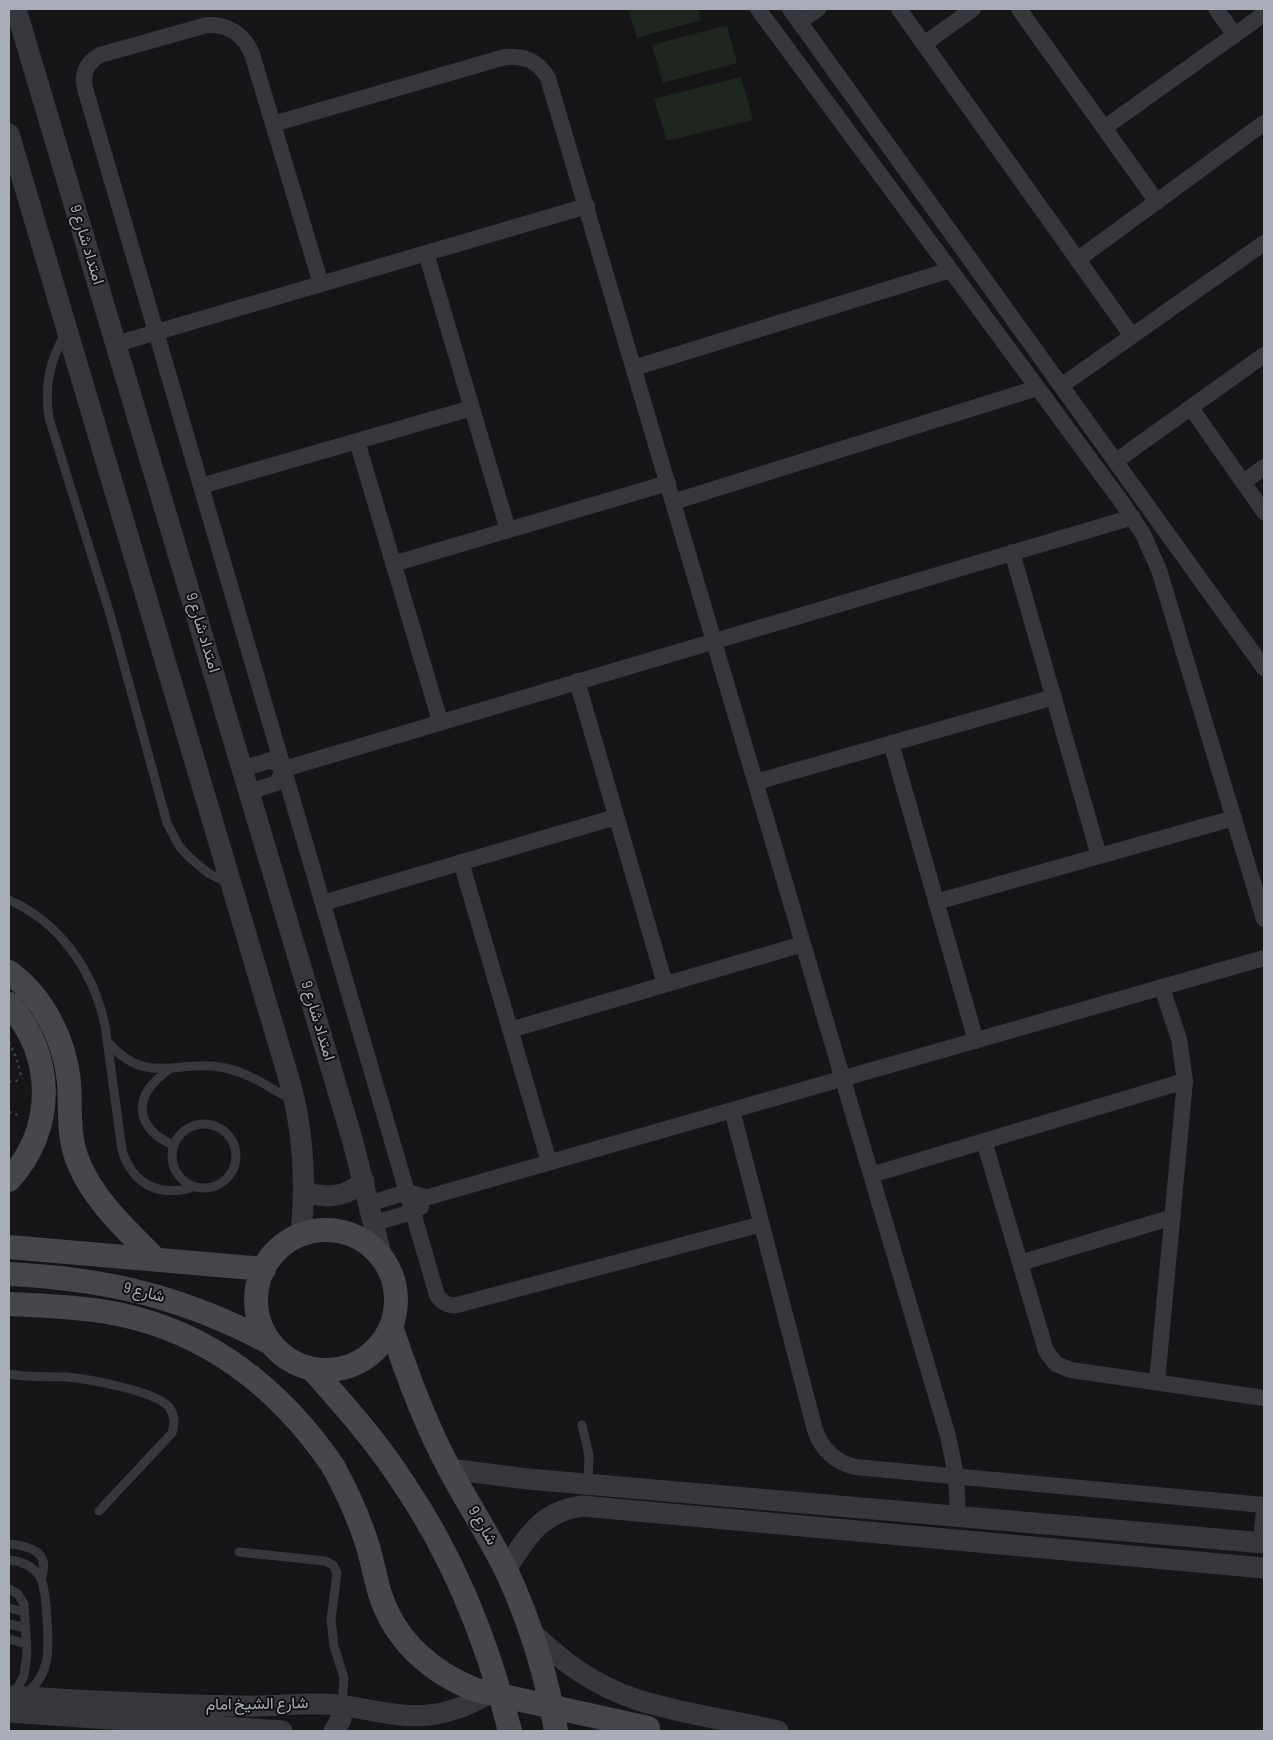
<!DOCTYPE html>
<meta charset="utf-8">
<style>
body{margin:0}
#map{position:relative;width:1273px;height:1740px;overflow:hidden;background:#161618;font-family:"Sofia Sans Condensed",sans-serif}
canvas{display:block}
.frame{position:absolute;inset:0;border:10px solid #a8adb8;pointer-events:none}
</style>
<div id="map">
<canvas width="1273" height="1740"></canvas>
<div class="frame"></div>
</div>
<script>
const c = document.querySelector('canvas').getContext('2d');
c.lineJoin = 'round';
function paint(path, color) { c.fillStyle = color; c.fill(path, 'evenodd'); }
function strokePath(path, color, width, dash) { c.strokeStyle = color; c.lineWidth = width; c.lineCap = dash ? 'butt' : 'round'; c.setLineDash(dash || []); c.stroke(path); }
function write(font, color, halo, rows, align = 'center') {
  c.font = font + ' "Sofia Sans Condensed",Vazirmatn,sans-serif'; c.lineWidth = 4; c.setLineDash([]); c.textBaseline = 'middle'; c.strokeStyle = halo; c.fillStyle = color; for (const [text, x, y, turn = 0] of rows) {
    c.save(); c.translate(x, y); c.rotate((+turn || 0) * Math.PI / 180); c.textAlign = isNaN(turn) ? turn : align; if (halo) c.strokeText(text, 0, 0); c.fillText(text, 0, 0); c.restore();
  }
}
paint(new Path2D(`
 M628 9H698L701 20 637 38Z
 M727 25 737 63 663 83 652 45Z
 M741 77 753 120 667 141 654 99Z`), '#1e261f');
strokePath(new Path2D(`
 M9 1042 16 1057 22 1079
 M9 1082 22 1080
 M9 1112 21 1116`), '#3d3f44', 2.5, [2.5, 4]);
strokePath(new Path2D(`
 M66 333C49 360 44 387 49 418L110 614 167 823 179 846 188 856 208 873 228 883
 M9 900C61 923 93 971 105 1025L122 1150C132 1184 160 1198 193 1187
 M108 1042C147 1088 178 1058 225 1068 249 1073 270 1088 291 1099
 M168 1070C161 1076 153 1082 148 1090 133 1115 150 1136 174 1145
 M172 1156a32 32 0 1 1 64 0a32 32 0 1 1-64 0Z
 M9 1374C28 1378 47 1376 67 1377 88 1379 156 1391 169 1407 175 1415 175 1424 172 1433L99 1511
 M582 1425 589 1455 588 1484
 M9 1544C31 1546 51 1552 41 1579
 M239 1552 325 1561 333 1565 337 1573 331 1620 334 1646 344 1678 342 1705
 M9 1560C21 1561 31 1565 39 1575 47 1586 50 1648 46 1663 43 1675 36 1686 25 1694
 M9 1589 18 1594 24 1604 27 1653 24 1676 13 1696
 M9 1608 25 1612
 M9 1624 26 1628
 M9 1639 26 1644`), '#37383d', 9);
strokePath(new Path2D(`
 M758 9 1121 501 1143 534 1159 570 1264 919
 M790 9 1264 668
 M899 9 1132 336
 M1019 9 1157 202
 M1216 9 1235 35
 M799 22 818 9
 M924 44 973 9
 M273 124 505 57C524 55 538 61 548 78L948 1436 956 1475 958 1516
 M1104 128 1264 14
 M426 253 508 530
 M1077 260 1264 123
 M321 284 252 54C244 34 228 24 207 25L100 55C85 63 81 76 86 92L437 1295C442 1303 448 1306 457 1305L762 1224
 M116 344 587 206
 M634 368 950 270
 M1061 386 1264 243
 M1191 408 1264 512
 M357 441 440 721
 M1116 461 1264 355
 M1244 482 1264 467
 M201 486 472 408
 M673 502 1037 388
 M1012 552 1099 856
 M393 564 668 483
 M577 681 665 984
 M891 743 976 1041
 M242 769 271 760 284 769
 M284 769 1133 517
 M756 782 1054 697
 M249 792 277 783 284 769
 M461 862 549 1162
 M936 902 1234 818
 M323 903 616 817
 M510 1030 803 944
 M732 1110 815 1430C822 1450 835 1462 855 1467L1264 1505
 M984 1141 1046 1351 1056 1364 1071 1370 1264 1398
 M871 1175 1185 1081
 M370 1204C386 1199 409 1187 425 1198L1264 958
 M374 1223 413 1212 421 1207
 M1020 1263 1173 1217
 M1157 1382 1185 1081 1179 1039 1162 988
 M1261 1543 1264 1510`), '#37383d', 16);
strokePath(new Path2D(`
 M16 9 353 1142 382 1258
 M9 134 291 1086C304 1135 306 1184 301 1235
 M304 1191C327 1200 346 1197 364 1181
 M449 1469 528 1479 1264 1543
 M506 1570C527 1537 540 1512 582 1506L1264 1568
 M530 1630C559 1660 594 1685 635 1699 681 1714 730 1720 778 1731
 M9 1696C87 1701 165 1705 244 1706 270 1707 297 1703 323 1704 359 1705 394 1719 429 1715 455 1712 477 1702 498 1687
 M9 1712 282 1731
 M334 1731 341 1719 342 1705`), '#37383d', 21);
strokePath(new Path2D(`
 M9 972C43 997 65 1040 69 1082 71 1111 67 1136 79 1164 95 1202 126 1229 154 1258
 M9 1004C55 1056 56 1128 9 1180
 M256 1300a70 70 0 1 1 140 0a70 70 0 1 1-140 0Z
 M9 1247 264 1269
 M9 1274C108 1279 184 1297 272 1344
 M9 1304C45 1306 82 1307 118 1314 210 1333 281 1390 333 1466
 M391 1326C407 1375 425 1424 450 1470 468 1504 490 1537 507 1572 530 1622 547 1677 556 1731
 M312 1369C344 1405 376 1441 402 1481 454 1557 488 1643 510 1731`), '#45474d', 24);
strokePath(new Path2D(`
 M333 1466C345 1488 355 1509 363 1532 371 1552 374 1574 380 1594 395 1641 432 1673 476 1690L648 1728`), '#45474d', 24);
write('16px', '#a8adb8', '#111113', [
 ["امتداد شارع 9",86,245,73],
 ["امتداد شارع 9",202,633,73],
 ["امتداد شارع 9",317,1021,73],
 ["شارع 9",144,1293,14],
 ["شارع 9",482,1526,60],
 ["شارع الشيخ امام",257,1705,-1]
]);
</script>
